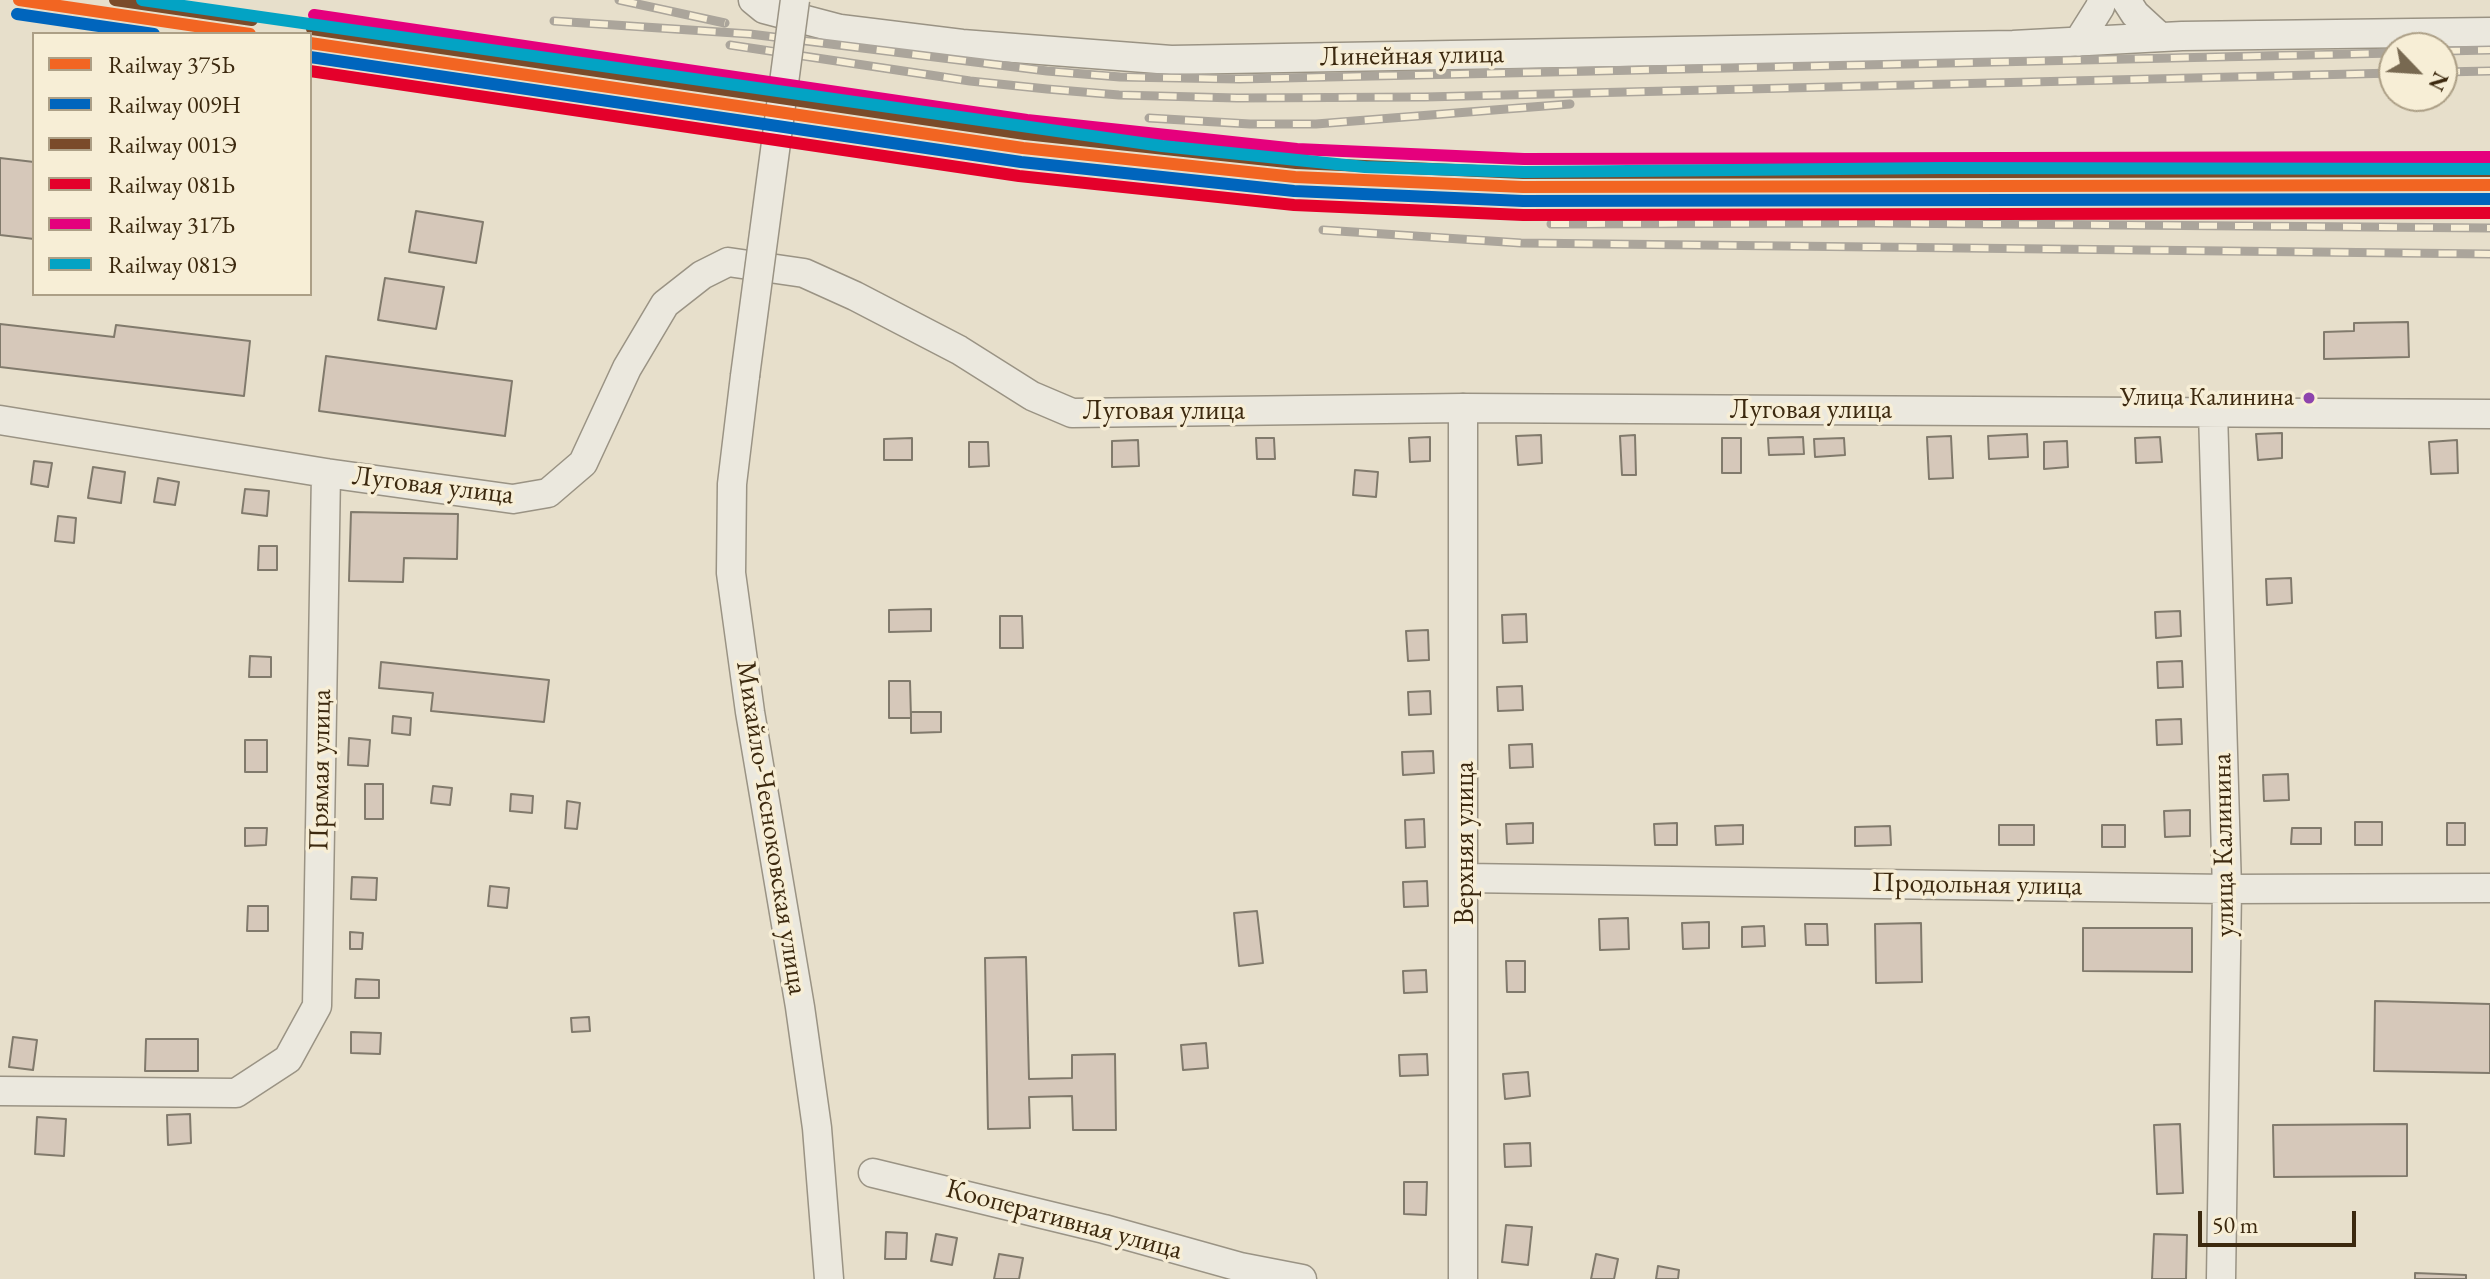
<!DOCTYPE html>
<meta charset="utf-8">
<style>
body{margin:0}
#map{position:relative;width:2490px;height:1279px;overflow:hidden;background:#e7dfcb;font-family:"EB Garamond",serif}
canvas{display:block}
.legend{position:absolute;left:32px;top:32px;width:280px;height:264px;box-sizing:border-box;background:#f7eed6;border:2px solid #ac9f86;margin:0;padding:10px 14px;list-style:none;font-size:24px;color:#3c290f}
.legend li{display:flex;align-items:center;gap:16px;height:40px}
.legend b{width:40px;border:2px solid #ac9f86}
.north{position:absolute;left:2378px;top:32px;width:80px;height:80px;box-sizing:border-box;background:#f7eed6;border:2px solid #ac9f86;border-radius:50%;rotate:115deg;font-size:22px;font-weight:700;line-height:32px;text-align:center;color:#3c290f}
.north::after{content:'';display:block;margin:auto;width:28px;height:36px;background:#786951;clip-path:polygon(50% 0,100% 100%,50% 72%,0 100%)}
.scale{position:absolute;left:2198px;top:1211px;width:158px;height:36px;box-sizing:border-box;border:4px solid #3c290f;border-top:0;padding-left:10px;font-size:24px;line-height:28px;white-space:nowrap;color:#3c290f;-webkit-text-stroke:6px #f7eed6;paint-order:stroke}
</style>
<div id="map">
<canvas width="2490" height="1279"></canvas>
<ul class="legend">
<li><b style="height:10px;background:#f26522"></b>Railway 375Ь</li>
<li><b style="height:10px;background:#0065bd"></b>Railway 009Н</li>
<li><b style="height:10px;background:#7a4b2a"></b>Railway 001Э</li>
<li><b style="height:10px;background:#e4002b"></b>Railway 081Ь</li>
<li><b style="height:10px;background:#e5007d"></b>Railway 317Ь</li>
<li><b style="height:10px;background:#03a3c4"></b>Railway 081Э</li>
</ul>
<div class="north">N</div>
<div class="scale">50 m</div>
</div>
<script>
const c = document.querySelector('canvas').getContext('2d');
c.lineJoin = 'round';
function paint(path, color) { c.fillStyle = color; c.fill(path, 'evenodd'); }
function strokePath(path, color, width, dash) { c.strokeStyle = color; c.lineWidth = width; c.lineCap = dash ? 'butt' : 'round'; c.setLineDash(dash || []); c.stroke(path); }
function write(font, color, halo, rows, align = 'center') {
  c.font = font + ' "EB Garamond",serif'; c.lineWidth = 7; c.setLineDash([]); c.textBaseline = 'middle'; c.strokeStyle = halo; c.fillStyle = color; for (const [text, x, y, turn = 0] of rows) {
    c.save(); c.translate(x, y); c.rotate((+turn || 0) * Math.PI / 180); c.textAlign = isNaN(turn) ? turn : align; if (halo) c.strokeText(text, 0, 0); c.fillText(text, 0, 0); c.restore();
  }
}
const building = new Path2D(`
 M0 158 34 162V239L0 235Z
 M416 211 483 222 476 263 409 252Z
 M385 278 444 287 436 329 378 320Z
 M2408 322 2409 357 2324 359V332L2354 331V323Z
 M0 324 114 337 116 325 250 341 244 396 0 367Z
 M326 356 512 381 505 436 319 411Z
 M2282 433V458L2258 460 2256 434Z
 M2027 434 2028 457 1989 459 1988 436Z
 M1541 435 1542 463 1518 465 1516 436Z
 M1635 435 1636 475H1622L1620 436Z
 M1951 436 1953 478 1929 479 1927 437Z
 M1430 437V461L1410 462 1409 438Z
 M1803 437 1804 454 1769 455 1768 438Z
 M2160 437 2162 462 2136 463 2135 438Z
 M912 438V460H884V439Z
 M1256 438H1274L1275 459H1257Z
 M1722 438H1741V473H1722Z
 M1844 438 1845 455 1815 457 1814 439Z
 M1138 440 1139 466 1112 467V441Z
 M2457 440 2458 473 2431 474 2429 442Z
 M2067 441 2068 467 2044 469V442Z
 M969 442H988L989 466 969 467Z
 M34 461 52 463 48 487 31 484Z
 M93 467 125 472 121 503 88 498Z
 M1355 470 1378 472 1376 497 1353 495Z
 M158 478 179 482 175 505 154 502Z
 M245 489 269 491 267 516 242 513Z
 M351 512 458 514 457 559 404 558 403 582 349 581Z
 M58 516 76 518 74 543 55 541Z
 M259 546H277V570H258Z
 M2291 578 2292 603 2267 605 2266 579Z
 M931 609V631L889 632V610Z
 M2180 611 2181 636 2156 638 2155 612Z
 M1526 614 1527 642 1503 643 1502 615Z
 M1000 616H1022L1023 648H1000Z
 M1428 630 1429 660 1408 661 1406 631Z
 M250 656 271 657V677H249Z
 M2182 661 2183 687 2158 688 2157 662Z
 M381 662 549 680 544 722 431 711 433 693 379 688Z
 M889 681H910L911 718H889Z
 M1522 686 1523 710 1498 711 1497 687Z
 M1430 691 1431 714 1409 715 1408 692Z
 M911 712H941V732L911 733Z
 M393 716 411 718 410 735 392 733Z
 M2181 719 2182 744 2157 745 2156 720Z
 M349 738 370 740 368 766 348 765Z
 M245 740H267V772H245Z
 M1532 744 1533 767 1510 768 1509 745Z
 M1433 751 1434 773 1403 775 1402 752Z
 M2288 774 2289 800 2264 801 2263 775Z
 M365 784H383V819H365Z
 M433 786 452 788 450 805 431 803Z
 M511 794 533 796 532 813 510 811Z
 M567 801 580 803 577 829 565 828Z
 M2190 810V836L2165 837 2164 811Z
 M1424 819 1425 847 1406 848 1405 820Z
 M2355 822H2382V845H2355Z
 M1533 823V843L1507 844 1506 824Z
 M1677 823V845H1655L1654 824Z
 M2447 823H2465V845H2447Z
 M1743 825V844L1716 845 1715 826Z
 M1999 825H2034V845H1999Z
 M2102 825H2125V847H2102Z
 M1890 826 1891 845 1855 846V827Z
 M245 828H267L266 845 245 846Z
 M2292 828H2321V844H2291Z
 M352 877 377 878 376 900 351 899Z
 M1427 881 1428 906 1404 907 1403 882Z
 M490 886 509 888 507 908 488 906Z
 M248 906H268V931H247Z
 M1257 911 1263 963 1239 966 1234 913Z
 M1628 918 1629 949 1600 950 1599 919Z
 M1709 922V948L1683 949 1682 923Z
 M1921 923 1922 982 1876 983 1875 924Z
 M1805 924H1827L1828 945H1806Z
 M1764 926 1765 946 1742 947V927Z
 M2083 928H2192V972L2083 971Z
 M350 932 363 933 362 949H350Z
 M1026 957 1029 1079 1072 1078V1055L1115 1054 1116 1130H1073L1072 1096 1029 1097 1030 1128 988 1129 985 958Z
 M1506 961H1525V992H1507Z
 M1426 970 1427 992 1404 993 1403 971Z
 M356 979 379 980V998H355Z
 M2375 1001 2490 1004V1073L2374 1071Z
 M589 1017 590 1031 572 1032 571 1018Z
 M351 1032 381 1033 380 1054 351 1053Z
 M13 1037 37 1040 33 1070 9 1067Z
 M146 1039H198V1071H145Z
 M1206 1043 1208 1068 1183 1070 1181 1045Z
 M1427 1054 1428 1075 1400 1076 1399 1055Z
 M1528 1072 1530 1096 1505 1099 1503 1074Z
 M190 1114 191 1143 168 1145 167 1115Z
 M37 1117 66 1119 64 1156 35 1154Z
 M2180 1124 2183 1193 2157 1194 2154 1125Z
 M2407 1124V1176L2274 1177 2273 1125Z
 M1530 1143 1531 1166 1505 1167 1504 1144Z
 M1404 1182H1427L1426 1215 1404 1214Z
 M1506 1225 1532 1227 1528 1265 1502 1262Z
 M886 1232 907 1233 906 1259H885Z
 M936 1234 957 1238 952 1265 931 1261Z
 M2154 1234 2187 1235 2186 1279H2152Z
 M999 1254 1023 1258 1019 1279H994Z
 M1596 1254 1618 1259 1614 1279H1591Z
 M1658 1266 1679 1270 1678 1279H1656Z
 M2415 1273 2466 1275V1279H2415Z`);
paint(building, '#d6c8ba');
strokePath(building, '#817a6c', 2);
const minor = new Path2D(`
 M753 0 764 9 840 29 962 44 1171 60 2013 45 2182 36 2490 32
 M2126 0 2135 14 2160 37
 M2078 42 2100 7 2102 0
 M745 376 732 484 731 573 750 712 800 1007 817 1128 829 1279
 M2213 412 2227 889 2221 1279
 M0 420 326 473 513 499 548 493 583 463 627 368 665 304 702 275 728 262 804 273 855 296 959 350 1032 396 1072 413 1463 408 2490 414
 M1465 878 2227 889 2490 888
 M0 1091 236 1093 288 1059 317 1006 326 473
 M873 1173 1104 1229 1240 1267 1302 1279
 M1463 1279V408`);
strokePath(minor, '#9a9384', 31);
strokePath(minor, '#ebe8de', 28);
const rail = new Path2D(`
 M619 0 725 23
 M554 21 750 34 1047 71 1120 77 1239 79 2394 53
 M730 45 970 81 1047 89 1119 95 1237 98 1425 97 2394 73
 M2442 51 2490 50
 M2442 72 2490 71
 M1149 118 1250 124H1316L1570 104
 M1551 224 1873 223 2490 228
 M1323 230 1521 243 2490 254`);
strokePath(rail, '#aba59b', 9);
strokePath(rail, '#f7eed6', 6, [18]);
const minorBridge = new Path2D(`
 M745 376 795 0`);
strokePath(minorBridge, '#9a9384', 31, []);
strokePath(minorBridge, '#ebe8de', 28);
strokePath(new Path2D(`
 M19 0 250 34
 M310 43 1023 148 1295 177 1523 187 2490 185`), '#f26522', 12);
strokePath(new Path2D(`
 M17 14 154 34
 M310 57 1021 162 1294 191 1523 201 2490 199`), '#0065bd', 12);
strokePath(new Path2D(`
 M115 0 252 20
 M312 29 1025 134 1296 163 1523 173 2490 171`), '#7a4b2a', 12);
strokePath(new Path2D(`
 M310 71 1019 176 1294 205 1523 215 2490 213`), '#e4002b', 12);
strokePath(new Path2D(`
 M314 15 1027 120 1297 149 1524 159 2490 157`), '#e5007d', 12);
strokePath(new Path2D(`
 M142 0 1162 146 1365 167 1524 172 1942 168 2490 169`), '#03a3c4', 12);
for (const [x, y, r, color] of [
 [2309,398,7,"#8e44ad"]
]) { const dot = new Path2D(); dot.arc(x, y, r, 0, 2 * Math.PI); c.fillStyle = color; c.fill(dot); strokePath(dot, '#f7eed6', 3); }
write('26px', '#3c290f', '#f7eed6', [
 ["Улица Калинина",2294,398]
], 'right');
write('28px', '#3c290f', '#f7eed6', [
 ["Линейная улица",1412,56,-1],
 ["Луговая улица",1811,410],
 ["Луговая улица",1164,411],
 ["Луговая улица",433,486,7],
 ["Прямая улица",321,770,-89],
 ["Михайло-Чесноковская улица",771,828,81],
 ["Верхняя улица",1465,843,-90],
 ["улица Калинина",2224,845,-91],
 ["Продольная улица",1977,885,1],
 ["Кооперативная улица",1064,1220,15]
]);
</script>
